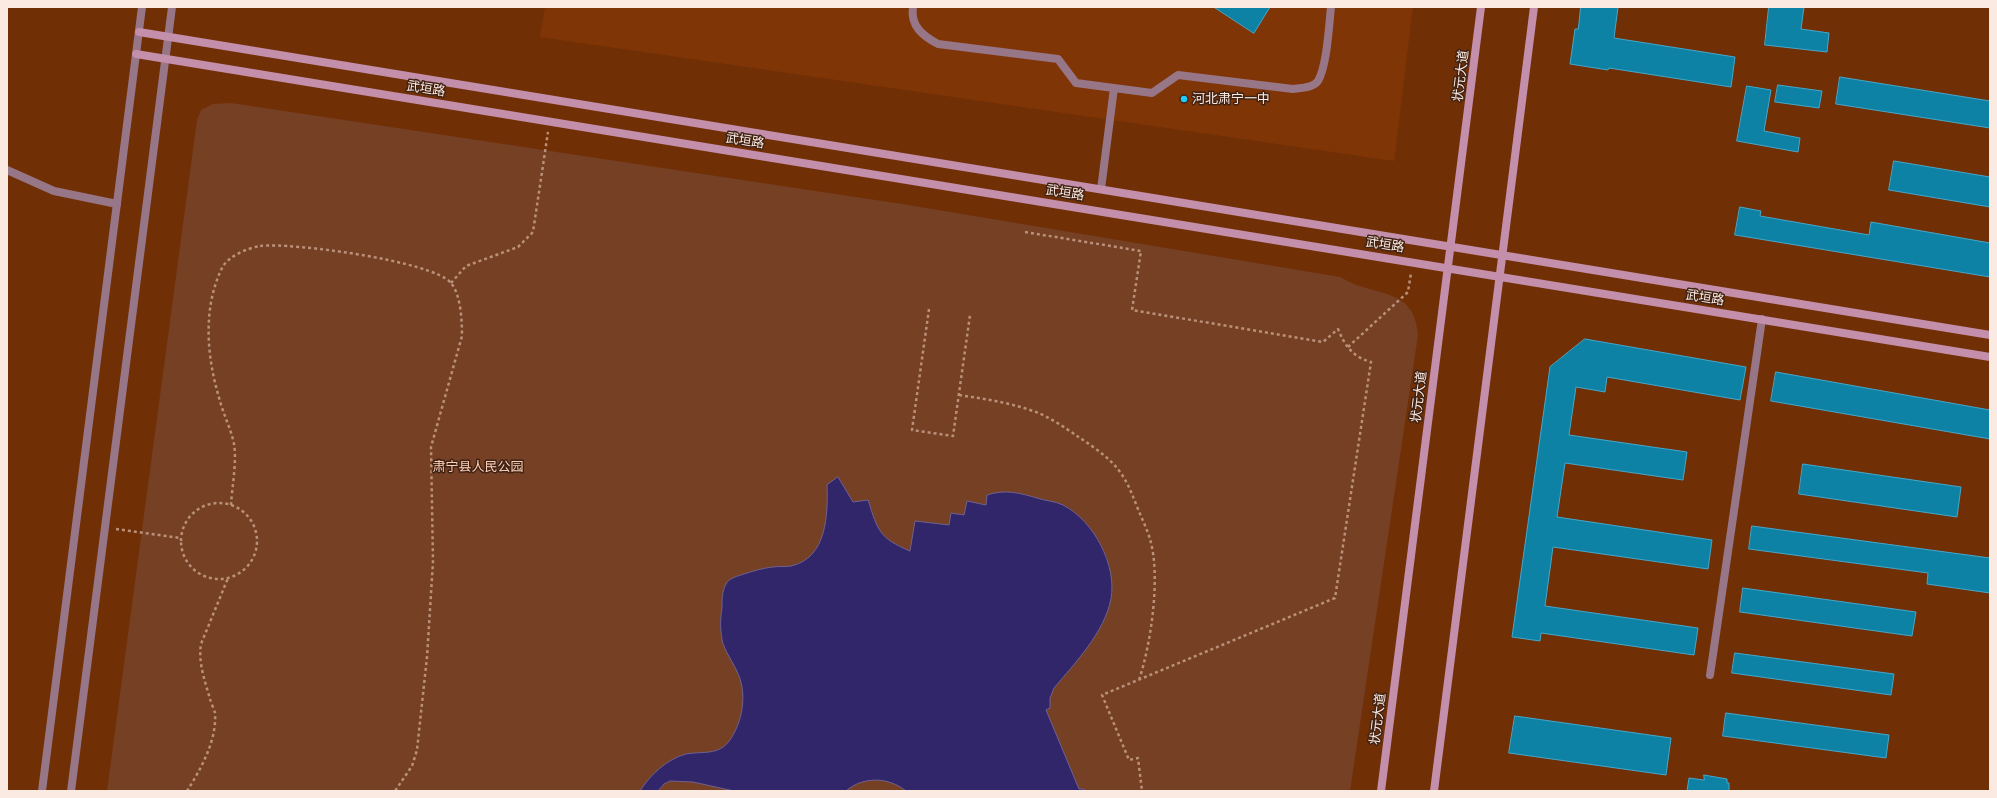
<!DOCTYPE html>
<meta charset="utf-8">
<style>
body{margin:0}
#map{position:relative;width:1997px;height:798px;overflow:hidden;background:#712f06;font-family:Inter,sans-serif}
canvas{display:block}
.frame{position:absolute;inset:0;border:8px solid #fbeae2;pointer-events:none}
</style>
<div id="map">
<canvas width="1997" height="798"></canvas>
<div class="frame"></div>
</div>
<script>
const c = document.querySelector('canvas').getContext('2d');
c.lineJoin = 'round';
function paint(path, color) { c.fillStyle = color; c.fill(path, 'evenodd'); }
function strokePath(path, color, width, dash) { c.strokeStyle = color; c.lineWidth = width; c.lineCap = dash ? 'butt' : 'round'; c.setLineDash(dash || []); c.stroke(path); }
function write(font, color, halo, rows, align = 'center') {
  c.font = font + ' Inter,"Noto Sans SC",sans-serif'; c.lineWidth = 3; c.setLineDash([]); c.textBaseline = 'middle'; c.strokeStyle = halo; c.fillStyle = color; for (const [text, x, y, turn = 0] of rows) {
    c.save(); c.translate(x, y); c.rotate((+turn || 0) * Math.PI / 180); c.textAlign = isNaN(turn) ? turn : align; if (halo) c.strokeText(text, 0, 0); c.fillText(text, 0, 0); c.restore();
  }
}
paint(new Path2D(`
 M545 7H1413L1394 161 540 37Z`), '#7f3505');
paint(new Path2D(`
 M231 103 902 204 1340 277C1348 281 1357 286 1366 288 1395 296 1415 299 1418 335L1350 791H107L197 120 201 110 213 104Z`), '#764025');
const water = new Path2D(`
 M838 477 853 502 868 500C878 531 879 538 910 551L915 521 949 525 951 513 964 515 967 501 986 505 987 495C1005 489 1020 493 1037 498 1046 501 1055 501 1063 505 1094 521 1117 565 1111 599 1104 633 1075 663 1054 688L1050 698V708L1046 710 1079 789H1084V791H906C889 777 863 776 846 791H734L693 782 670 781 664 784 658 791H640C650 775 667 759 686 754 702 751 719 756 730 740 742 722 747 697 739 676 735 665 727 655 723 644 720 631 720 620 722 608 722 600 722 591 726 584 729 578 738 576 744 574 753 571 763 568 773 567 779 566 785 567 791 566 827 558 828 515 827 485Z`);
paint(water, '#32266b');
strokePath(water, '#6e618f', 1);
const building = new Path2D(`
 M1214 7H1270L1254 33Z
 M1581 7H1618L1614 38 1735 57 1731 87 1609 68 1608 70 1570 64 1575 29H1578Z
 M1769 7H1804L1801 29 1829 33 1827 52 1765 45Z
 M1840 77 1990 101V128L1836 104Z
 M1778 85 1822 91 1819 108 1775 102Z
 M1747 86 1771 90 1764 131 1800 138 1798 152 1737 141Z
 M1894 161 1990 177V207L1889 190Z
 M1740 207 1761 211 1760 216 1869 235 1871 222 1990 243V277L1735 235Z
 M1585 339 1746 367 1740 400 1607 377 1605 392 1576 387 1569 435 1687 452 1683 480 1565 463 1557 517 1712 540 1708 569 1553 547 1545 606 1698 628 1694 655 1541 633 1540 641 1512 637 1550 367Z
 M1776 372 1990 410V439L1771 401Z
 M1803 464 1961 487 1957 517 1799 494Z
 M1752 526 1990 558V593L1927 584 1928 573 1749 549Z
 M1743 588 1916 612 1912 636 1740 612Z
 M1735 653 1894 674 1891 695 1732 673Z
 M1726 713 1889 735 1886 758 1723 736Z
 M1515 716 1671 738 1666 775 1509 753Z
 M1704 775 1727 779V783H1729V791H1687L1689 778 1704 780Z`);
paint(building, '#0d82a5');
strokePath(building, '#44a7cb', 1);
strokePath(new Path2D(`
 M1025 232 1141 251 1132 310 1323 342 1338 329C1345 346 1353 357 1371 362L1335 598 1102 695 1129 760 1138 758 1142 791
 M451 283 466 266 518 247 533 232 548 132
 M929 309 912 430 953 436 970 315
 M1348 347 1408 292 1411 273
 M959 395C984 399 1008 402 1033 411 1048 416 1064 427 1077 436 1091 445 1107 456 1117 468 1127 480 1132 494 1138 509 1142 519 1147 529 1150 539 1161 576 1151 644 1139 680
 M181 541a38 38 0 1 1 76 0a38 38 0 1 1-76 0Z
 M231 505C232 487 237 461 234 444 231 429 224 416 220 401 207 359 202 309 222 268 228 256 248 248 260 246 291 242 433 261 451 283 461 295 462 321 462 336L431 447 433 562 427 657 417 750 412 766 395 791
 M116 529 180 538
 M187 791C201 769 217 740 215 713 214 709 211 703 210 699 205 681 198 663 201 644L228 578`), '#b99179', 2.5, [3, 3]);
strokePath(new Path2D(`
 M913 7C910 26 923 36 938 44L1058 59 1076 83 1152 93 1178 75 1293 89C1301 88 1313 88 1318 81 1327 66 1329 25 1331 7
 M1101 189 1114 88
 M1710 675 1762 319`), '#967687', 8);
strokePath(new Path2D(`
 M7 170 54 191 117 204`), '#967687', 8);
strokePath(new Path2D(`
 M42 791 142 7
 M71 791 172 7`), '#967687', 8);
strokePath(new Path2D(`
 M139 32 1990 335
 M136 54 1990 357
 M1381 791 1481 7
 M1434 791 1534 7`), '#c38fab', 8);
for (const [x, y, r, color] of [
 [1184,99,4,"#21c9fd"]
]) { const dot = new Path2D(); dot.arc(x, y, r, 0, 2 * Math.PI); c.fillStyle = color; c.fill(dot); strokePath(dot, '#412314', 1.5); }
write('13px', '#fbeae2', '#412314', [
 ["状元大道",1461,76,-83],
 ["武垣路",426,89,9],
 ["武垣路",745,141,9],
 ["武垣路",1065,193,9],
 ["武垣路",1385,245,9],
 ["武垣路",1705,298,9],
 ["状元大道",1419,397,-83],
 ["状元大道",1378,719,-83]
]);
write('13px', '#fbeae2', '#412314', [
 ["河北肃宁一中",1192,99]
], 'left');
write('13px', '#fccfba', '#412314', [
 ["肃宁县人民公园",478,467]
]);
</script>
